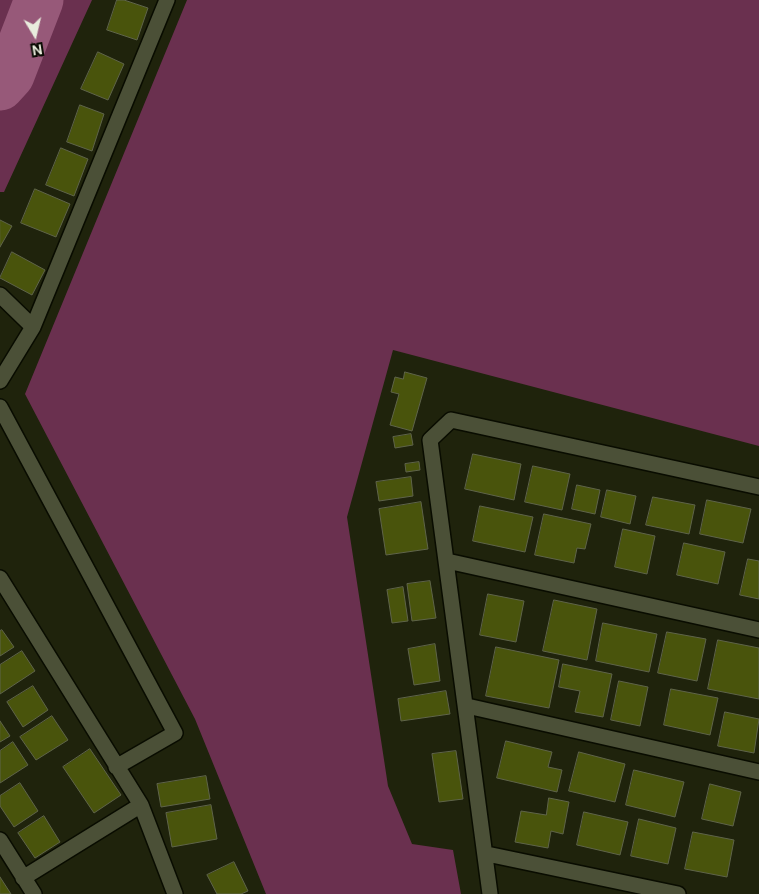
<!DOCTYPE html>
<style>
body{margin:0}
#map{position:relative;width:759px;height:894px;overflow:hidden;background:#1f230c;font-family:"DM Sans",sans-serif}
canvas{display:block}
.north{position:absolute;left:10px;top:10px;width:50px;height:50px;-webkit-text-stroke:4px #0a0b03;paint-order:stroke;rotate:171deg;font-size:14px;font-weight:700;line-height:20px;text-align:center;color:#e9ecdd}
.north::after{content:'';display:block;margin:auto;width:18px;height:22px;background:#e9ecdd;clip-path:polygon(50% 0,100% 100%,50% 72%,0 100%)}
</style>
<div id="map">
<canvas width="759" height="894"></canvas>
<div class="north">N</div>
</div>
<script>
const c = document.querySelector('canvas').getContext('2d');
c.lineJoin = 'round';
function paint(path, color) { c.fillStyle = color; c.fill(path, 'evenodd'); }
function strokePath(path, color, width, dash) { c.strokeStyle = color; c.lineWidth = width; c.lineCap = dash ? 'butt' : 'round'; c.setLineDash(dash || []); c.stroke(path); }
paint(new Path2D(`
 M0 0H92L4 192H0Z
 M187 0H759V446L393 350 347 517 388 786 412 844 453 850 461 894H266L195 719 25 394Z`), '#6a304f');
strokePath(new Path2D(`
 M0 86 10 75 39 0`), '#975979', 49);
const building = new Path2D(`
 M117 0H124L148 8 137 40 107 30Z
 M98 52 124 64 108 100 81 89Z
 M80 105 104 114 92 151 67 142Z
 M61 148 88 159 74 196 46 185Z
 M35 189 70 204 56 237 21 223Z
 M0 220 12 226 0 247Z
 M12 252 45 270 32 295 0 278Z
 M405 372 427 378 412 431 390 425 399 394 391 392 395 377 403 379Z
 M411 434 413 445 395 448 393 437Z
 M473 454 521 464 514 500 465 489Z
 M419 462 420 470 406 472 405 464Z
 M533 466 570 474 562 510 525 502Z
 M411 477 413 496 379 501 376 482Z
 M577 485 600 490 595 514 572 509Z
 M607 490 636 496 630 524 601 517Z
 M653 497 695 505 689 534 646 525Z
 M707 500 751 509 743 543 700 534Z
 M421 502 428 549 386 555 379 509Z
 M480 506 533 517 525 552 473 541Z
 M544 514 591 524 585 549 577 548 574 563 535 555Z
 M623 529 655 536 647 574 615 567Z
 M684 543 725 552 718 584 677 575Z
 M748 559 759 561V599L740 595Z
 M430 581 436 618 412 621 407 584Z
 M403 587 408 621 392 623 387 590Z
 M488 594 524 601 516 642 480 635Z
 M554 600 597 609 587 660 543 651Z
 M603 623 657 634 649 672 596 661Z
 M2 630 14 647 0 656V631Z
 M667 632 706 639 697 681 658 673Z
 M718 640 759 648V699L708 689Z
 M435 644 440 681 414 685 408 649Z
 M496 647 559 660 549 708 486 696Z
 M22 651 35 671 0 694V665Z
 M563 664 612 674 603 717 575 712 580 691 559 687Z
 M619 681 648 687 640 726 611 720Z
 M33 686 48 710 23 727 7 702Z
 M671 689 718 698 710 735 664 725Z
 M446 691 450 714 401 721 398 699Z
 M725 712 759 719 754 753 718 746Z
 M52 716 68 740 36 760 20 737Z
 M0 721 10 736 0 742Z
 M506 741 552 752 548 767 562 770 557 792 497 778Z
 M13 742 28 765 0 783V751Z
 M90 749 121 795 94 813 63 767Z
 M456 751 463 799 439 802 432 754Z
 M579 752 625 764 615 802 569 791Z
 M634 770 684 782 675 817 626 805Z
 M206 776 210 799 161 807 157 784Z
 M20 783 38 811 14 827 0 806V796Z
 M710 784 741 792 733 826 702 819Z
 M549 798 569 802 563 834 551 831 548 848 515 842 521 811 546 815Z
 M211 805 217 839 172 847 166 813Z
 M584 812 628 822 620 855 577 845Z
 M44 816 60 842 35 858 18 833Z
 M639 819 676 828 668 864 631 856Z
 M693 832 734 840 727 877 685 869Z
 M234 862 248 891 241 894H217L207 875Z
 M0 877 11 894H0Z`);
paint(building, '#49540c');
strokePath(building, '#5f644a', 1);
const street = new Path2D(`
 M0 295 33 327
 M0 381 33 327 167 0
 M0 407 175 733 116 767
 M447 561 759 630
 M0 578 141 805 175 894
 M467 706 759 772
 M0 840 34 894
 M487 854 678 894
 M23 878 141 805
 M490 894 430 440 451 420 759 487`);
strokePath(street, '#090c00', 18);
strokePath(street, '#4b5037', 15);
</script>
